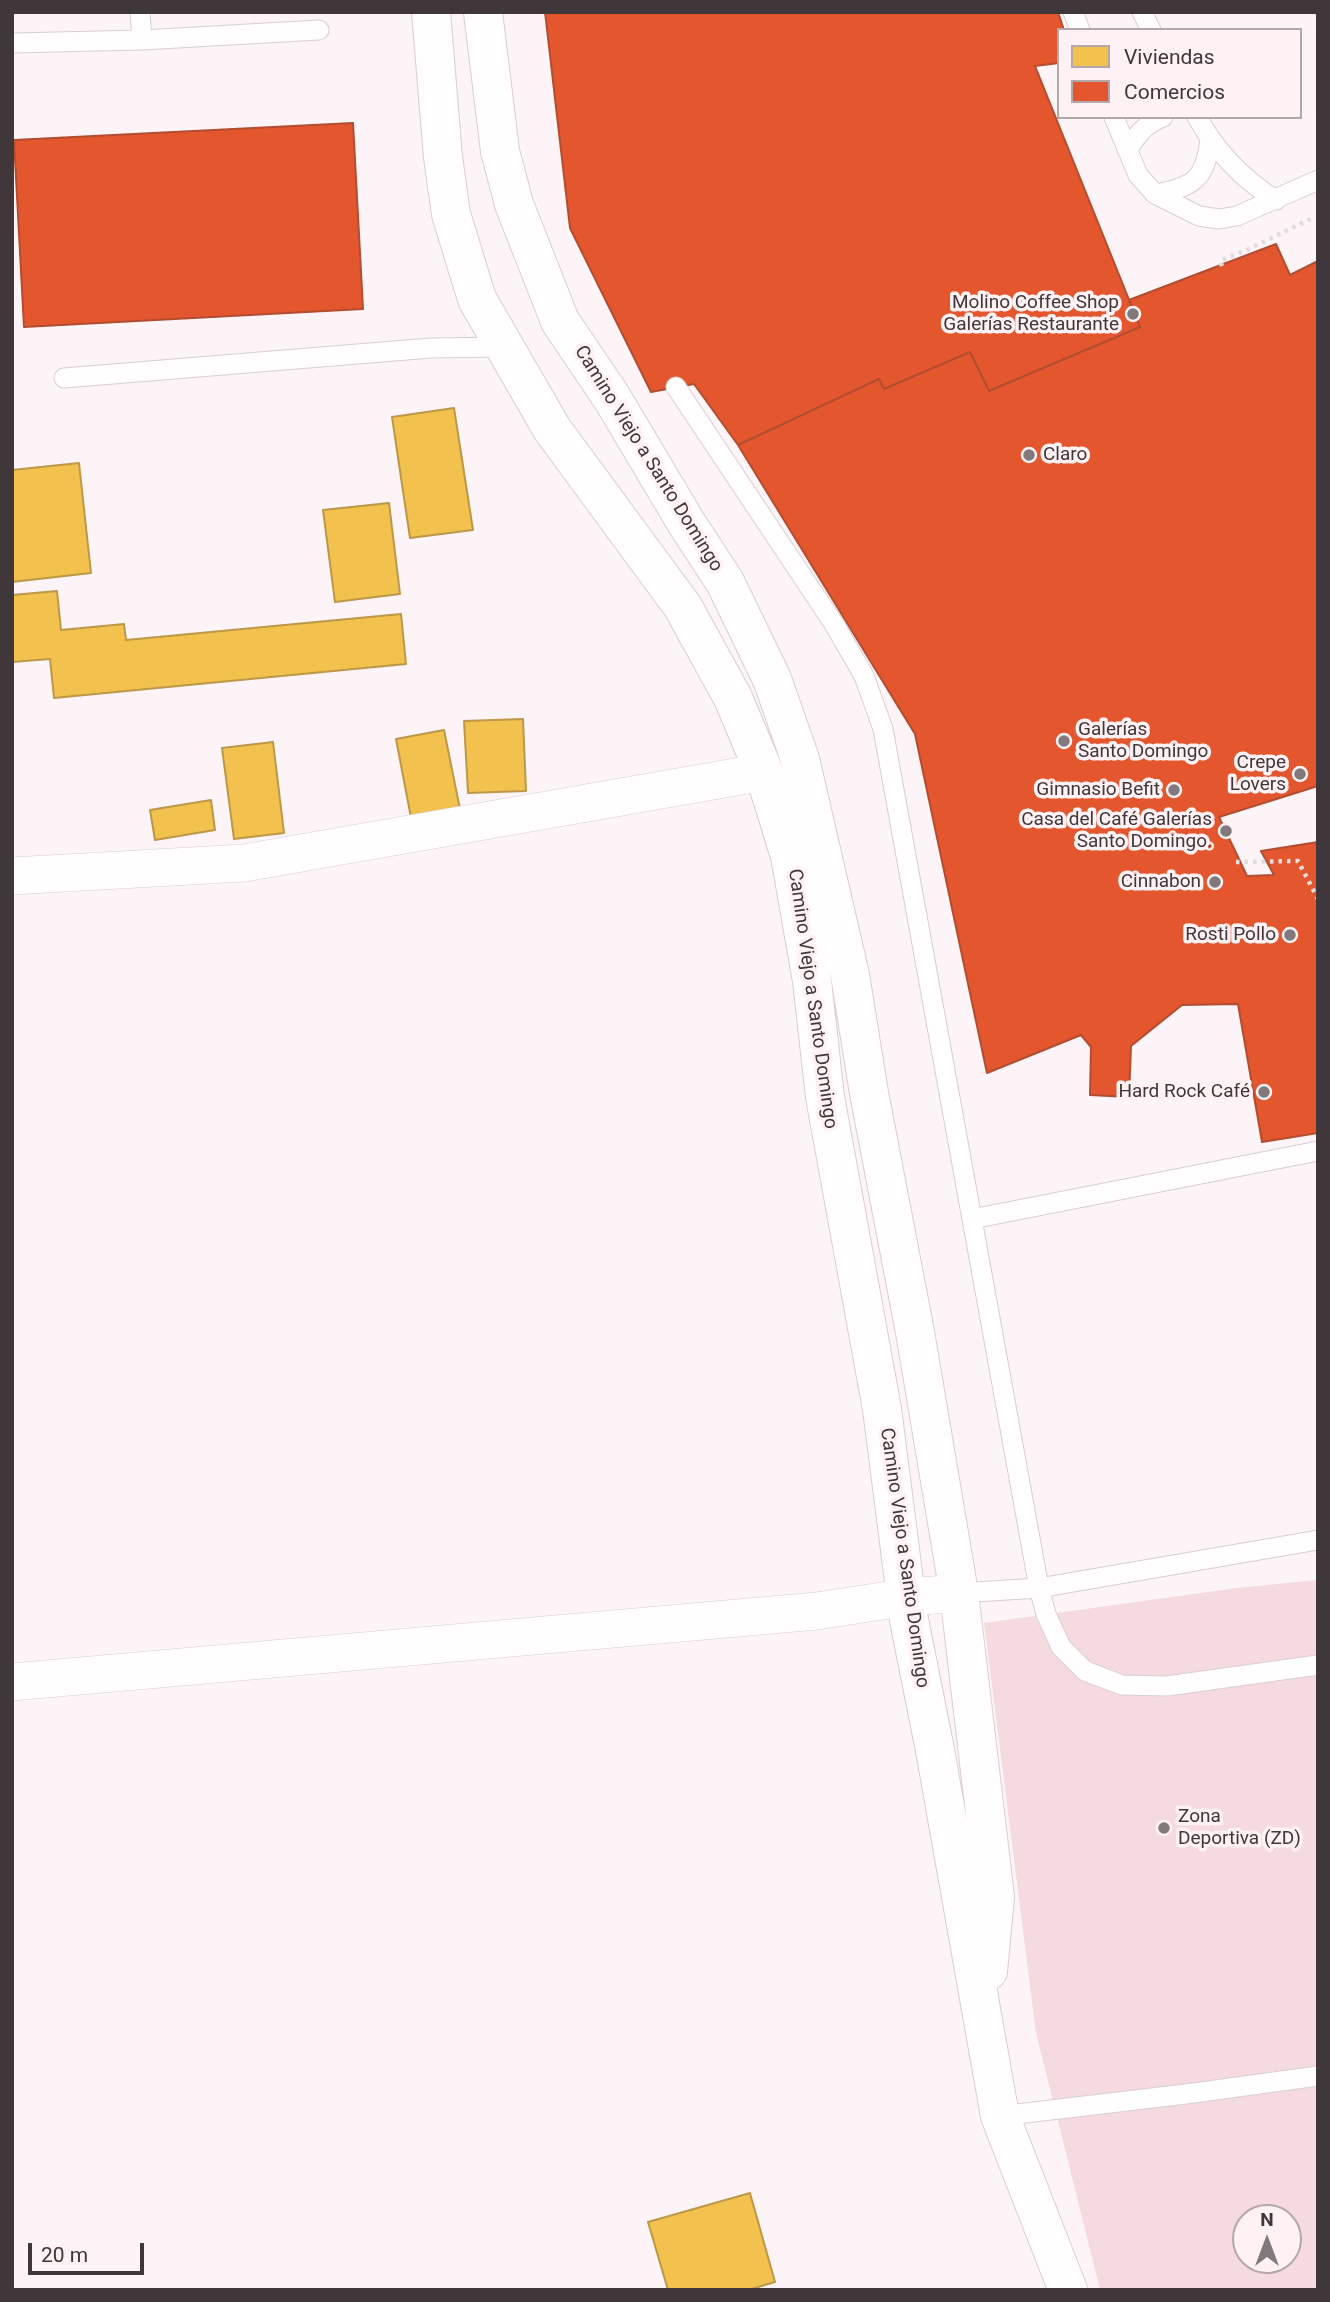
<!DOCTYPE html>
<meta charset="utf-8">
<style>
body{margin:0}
#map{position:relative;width:1330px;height:2302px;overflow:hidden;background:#fcf4f6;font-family:Roboto,sans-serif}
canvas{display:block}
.frame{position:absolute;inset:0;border:14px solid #3f3739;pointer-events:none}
.legend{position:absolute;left:1057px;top:28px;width:245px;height:91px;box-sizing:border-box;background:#fff1f4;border:2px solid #b2a7a9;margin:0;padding:9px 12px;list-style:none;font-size:21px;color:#3f3739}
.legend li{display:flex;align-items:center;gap:14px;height:35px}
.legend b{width:35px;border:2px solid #b2a7a9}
.north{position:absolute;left:1232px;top:2204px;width:70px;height:70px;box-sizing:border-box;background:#fff1f4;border:2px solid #b2a7a9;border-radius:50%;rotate:0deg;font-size:19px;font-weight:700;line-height:28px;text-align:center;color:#3f3739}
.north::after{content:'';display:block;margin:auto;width:24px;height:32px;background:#81797b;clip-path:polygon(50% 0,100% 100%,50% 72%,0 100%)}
.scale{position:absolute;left:28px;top:2243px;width:116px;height:32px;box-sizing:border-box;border:4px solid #3f3739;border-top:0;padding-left:9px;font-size:21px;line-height:24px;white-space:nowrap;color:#3f3739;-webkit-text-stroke:5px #fff1f4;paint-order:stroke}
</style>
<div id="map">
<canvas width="1330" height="2302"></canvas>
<div class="frame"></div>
<ul class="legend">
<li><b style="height:19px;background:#f2c14e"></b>Viviendas</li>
<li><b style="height:19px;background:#e4572e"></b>Comercios</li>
</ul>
<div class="north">N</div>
<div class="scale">20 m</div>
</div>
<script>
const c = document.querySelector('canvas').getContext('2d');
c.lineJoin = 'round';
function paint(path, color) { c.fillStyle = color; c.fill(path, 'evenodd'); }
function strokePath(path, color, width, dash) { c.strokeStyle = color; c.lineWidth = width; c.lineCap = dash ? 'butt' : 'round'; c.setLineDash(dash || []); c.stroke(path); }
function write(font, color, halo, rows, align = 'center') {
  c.font = font + ' Roboto,sans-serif'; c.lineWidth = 7; c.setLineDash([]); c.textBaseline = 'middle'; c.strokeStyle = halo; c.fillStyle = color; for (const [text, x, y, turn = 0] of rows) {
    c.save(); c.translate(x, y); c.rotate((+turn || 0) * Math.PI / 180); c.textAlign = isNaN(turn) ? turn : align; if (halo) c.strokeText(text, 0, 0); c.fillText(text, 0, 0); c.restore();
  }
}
paint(new Path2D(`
 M1318 1580V2290H1100L1036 2033 984 1623 1237 1588ZM1246 2218H1288V2260H1246Z`), '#f5dae0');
const homes = new Path2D(`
 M454 408 473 530 410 538 392 417Z
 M79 463 91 573 12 582V470Z
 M389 503 400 594 335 602 323 510Z
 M57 591 61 630 124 624 126 640 401 614 406 664 54 698 50 659 12 662V595Z
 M523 719 526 791 468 793 464 721Z
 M444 730 461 814 412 823 396 739Z
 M273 742 284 833 234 839 222 748Z
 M211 800 215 830 155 840 150 810Z
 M750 2193 775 2282 748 2290H668L648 2222Z`);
paint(homes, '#f2c14e');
strokePath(homes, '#bc9848', 2);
const shops = new Path2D(`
 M545 12H1058L1064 30H1059V63L1035 66 1140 327 989 391 970 352 884 389 879 379 738 445 694 384 651 392 570 228Z
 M353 123 363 309 24 327 14 140Z
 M1276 244 1290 275 1318 261V786L1219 817 1247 876 1274 875 1261 851 1318 842V1133L1262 1142 1238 1004 1182 1005 1131 1046 1129 1097 1090 1095 1091 1047 1081 1035 987 1073 915 734 738 445 879 379 884 389 970 352 989 391 1140 327 1129 300Z`);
paint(shops, '#e4572e');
strokePath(shops, '#b24d31', 2);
const service = new Path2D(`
 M140 12 142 40 319 30
 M1073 12 1080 30
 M1142 12 1151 30
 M12 43 142 40
 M1114 117 1138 175 1155 194 1199 216 1219 219 1237 216 1318 180
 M1197 117C1217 153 1242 179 1276 200
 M1127 150C1137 135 1145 124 1163 117
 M1155 194C1194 187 1206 179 1210 138
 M64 378 431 348 504 347
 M676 387 834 624 864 676 883 729 1039 1588 1046 1614 1061 1647 1085 1671 1122 1685 1167 1686 1318 1665
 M972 1219 1318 1151
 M959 1593 1039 1588 1318 1540
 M1000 2116 1186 2094 1318 2076`);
const minor = new Path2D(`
 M12 876 244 863 764 772
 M12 1682 817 1611 908 1597 959 1593`);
const tertiary = new Path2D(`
 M431 12 443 157 451 214 477 299 552 429 683 607 733 698 764 772 790 856 812 981 825 1097 882 1409 909 1620 935 1750 1000 2116 1068 2290
 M483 12 500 151 514 204 560 321 612 398 687 524 725 582 772 679 800 759 850 975 869 1093 915 1332 959 1593 995 1897 988 1971`);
strokePath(service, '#d7cfd1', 21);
strokePath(minor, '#d7cfd1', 38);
strokePath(tertiary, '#d7cfd1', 40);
strokePath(new Path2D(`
 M1222 266 1220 261 1249 249 1312 218
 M1236 862 1298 861 1318 899`), '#e0ddde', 4.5, [3.5, 5]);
strokePath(service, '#fffdfe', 19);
strokePath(minor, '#fffdfe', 37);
strokePath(tertiary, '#fffdfe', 38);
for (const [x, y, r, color] of [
 [1133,314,7,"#81797b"],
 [1029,455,7,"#81797b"],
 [1064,741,7,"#81797b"],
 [1300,774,7,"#81797b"],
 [1174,790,7,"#81797b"],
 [1226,831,7,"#81797b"],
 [1215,882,7,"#81797b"],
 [1290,935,7,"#81797b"],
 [1264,1092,7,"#81797b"],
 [1164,1828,7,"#81797b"]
]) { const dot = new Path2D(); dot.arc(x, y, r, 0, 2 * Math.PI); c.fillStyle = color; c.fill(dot); strokePath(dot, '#fff1f4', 2.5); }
write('19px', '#3f3739', '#fff1f4', [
 ["Molino Coffee Shop",1119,303],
 ["Galerías Restaurante",1119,325],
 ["Claro",1043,455,"left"],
 ["Galerías",1078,730,"left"],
 ["Santo Domingo",1078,752,"left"],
 ["Crepe",1286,763],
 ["Lovers",1286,785],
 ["Gimnasio Befit",1160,790],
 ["Casa del Café Galerías",1212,820],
 ["Santo Domingo.",1212,842],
 ["Cinnabon",1201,882],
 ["Rosti Pollo",1276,935],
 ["Hard Rock Café",1250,1092],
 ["Zona",1178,1817,"left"],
 ["Deportiva (ZD)",1178,1839,"left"]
], 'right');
write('19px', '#3f3739', '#fff1f4', [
 ["Camino Viejo a Santo Domingo",648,459,58],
 ["Camino Viejo a Santo Domingo",812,999,82],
 ["Camino Viejo a Santo Domingo",904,1558,82]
]);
</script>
